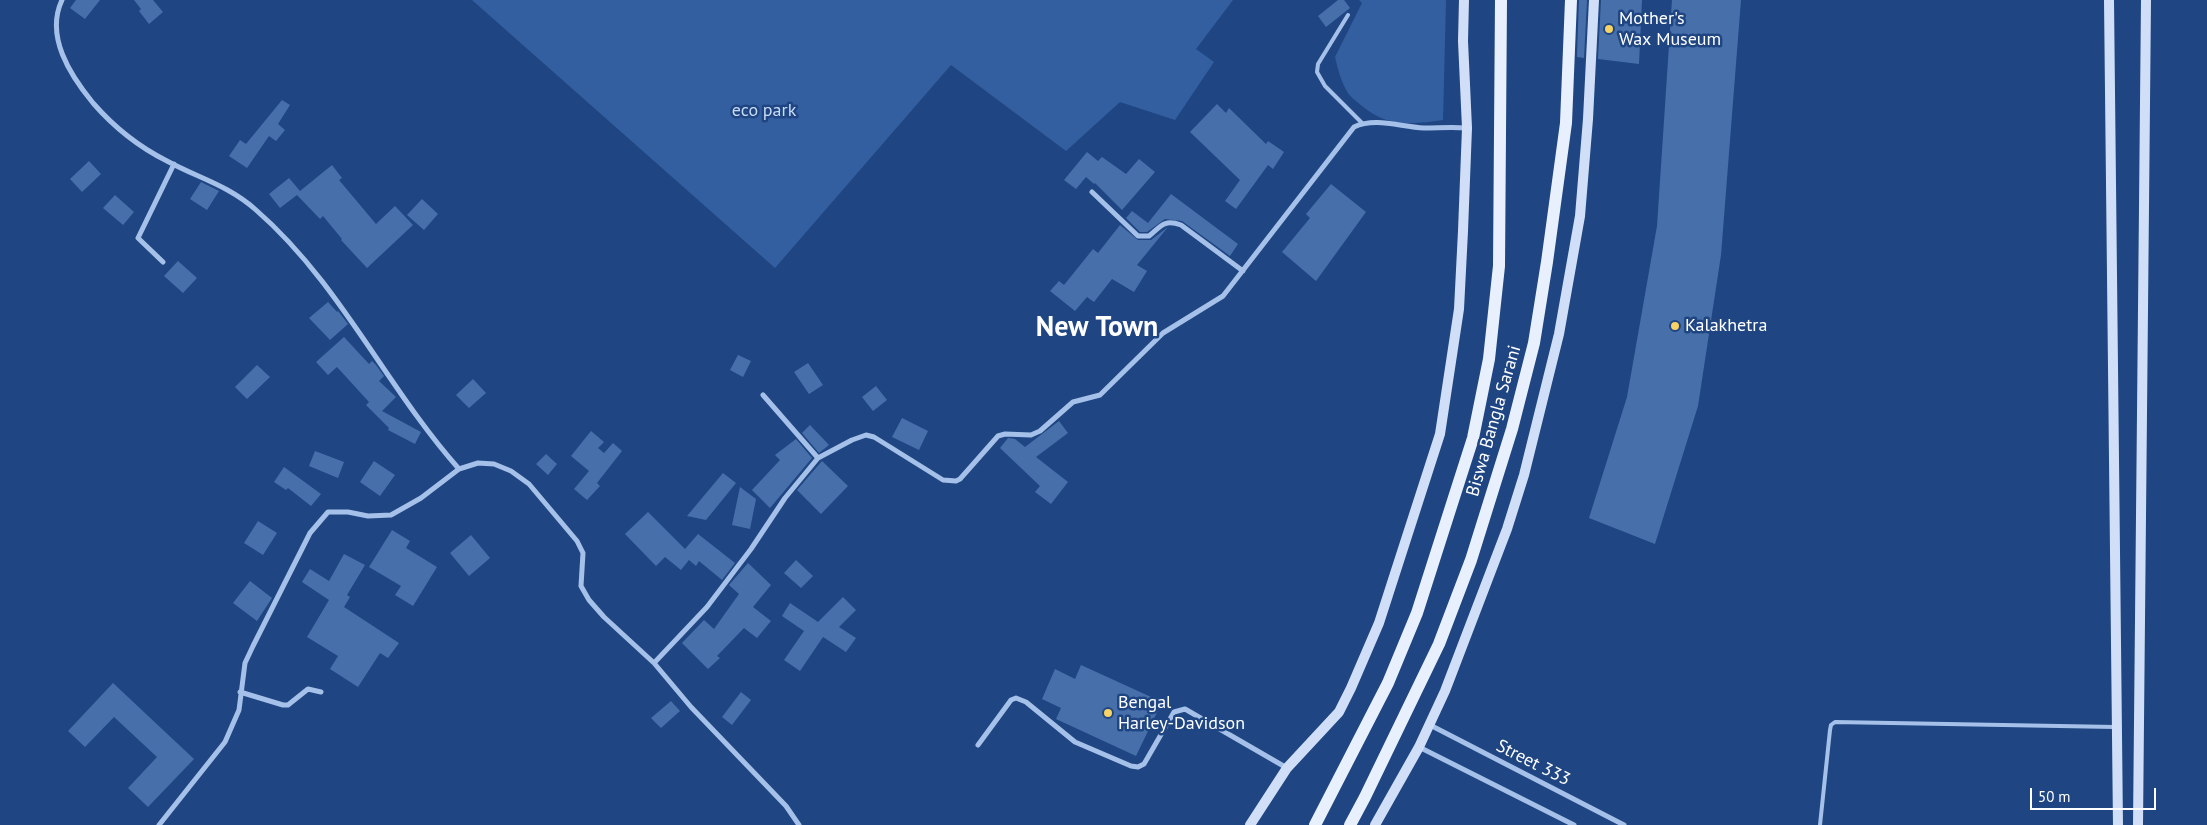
<!DOCTYPE html>
<style>
body{margin:0}
#map{position:relative;width:2207px;height:825px;overflow:hidden;background:#1f4682;font-family:"PT Sans",sans-serif}
canvas{display:block}
.scale{position:absolute;left:2030px;top:788px;width:126px;height:22px;box-sizing:border-box;border:2px solid #fff;border-top:0;padding-left:6px;font-size:15px;line-height:18px;white-space:nowrap;color:#fff;-webkit-text-stroke:4px #1f4682;paint-order:stroke}
</style>
<div id="map">
<canvas width="2207" height="825"></canvas>
<div class="scale">50 m</div>
</div>
<script>
const c = document.querySelector('canvas').getContext('2d');
c.lineJoin = 'round';
function paint(path, color) { c.fillStyle = color; c.fill(path, 'evenodd'); }
function strokePath(path, color, width, dash) { c.strokeStyle = color; c.lineWidth = width; c.lineCap = dash ? 'butt' : 'round'; c.setLineDash(dash || []); c.stroke(path); }
function write(font, color, halo, rows, align = 'center') {
  c.font = font + ' "PT Sans",sans-serif'; c.lineWidth = 5; c.setLineDash([]); c.textBaseline = 'middle'; c.strokeStyle = halo; c.fillStyle = color; for (const [text, x, y, turn = 0] of rows) {
    c.save(); c.translate(x, y); c.rotate((+turn || 0) * Math.PI / 180); c.textAlign = isNaN(turn) ? turn : align; if (halo) c.strokeText(text, 0, 0); c.fillText(text, 0, 0); c.restore();
  }
}
paint(new Path2D(`
 M472 0H1233L1196 49 1214 62 1175 120 1120 102 1066 151 951 65 775 268Z
 M1359 0H1446L1443 120C1412 124 1388 128 1362 106 1358 102 1351 98 1348 93 1341 82 1338 69 1335 57L1362 3Z`), '#335fa0');
paint(new Path2D(`
 M76 0H100L85 19 70 8Z
 M134 0H153L163 12 149 24 139 11 141 9Z
 M1338 0H1344L1350 8 1326 27 1318 16Z
 M1579 0H1587L1584 58 1577 57Z
 M1601 0H1642L1639 64 1598 59Z
 M1672 0H1741L1721 255 1698 406 1655 544 1589 518 1627 397 1657 226Z
 M282 100 290 105 278 124 285 130 276 141 269 136 247 168 229 156 240 140 246 144Z
 M1217 104 1226 113 1229 108 1266 144 1268 141 1284 152 1273 169 1268 165 1236 209 1225 201 1240 180 1190 132Z
 M1087 152 1098 161 1102 157 1126 174 1139 159 1155 172 1122 210 1095 183 1094 184 1086 177 1076 189 1064 180Z
 M89 161 101 174 82 192 70 179Z
 M332 165 342 178 339 180 376 224 395 206 413 225 367 268 341 240 342 239 323 216 320 219 297 195 280 208 269 194 289 178 300 191Z
 M201 182 219 191 207 210 190 199Z
 M1331 184 1366 212 1316 281 1282 252 1310 218 1306 214Z
 M1171 194 1238 244 1230 256 1182 221 1165 219 1147 232H1140L1126 218 1132 211 1148 223Z
 M115 195 134 212 123 225 103 208Z
 M422 199 438 214 424 230 407 215Z
 M1120 225 1138 240H1151L1168 227 1137 265 1147 271 1134 292 1112 279 1094 302 1087 297 1075 311 1050 291 1059 281 1064 285 1093 249 1098 253Z
 M178 261 197 278 183 293 164 276Z
 M328 302 337 312 338 311 348 324 330 340 309 318Z
 M344 337 369 364 372 361 376 365 384 376 379 381 396 397 382 411 421 432 415 444 388 430 389 428 366 405 369 402 337 367 328 375 316 362Z
 M738 355 751 361 743 377 730 370Z
 M808 363 823 385 809 394 794 372Z
 M257 365 270 377 247 399 235 387Z
 M473 379 486 393 469 408 456 395Z
 M876 386 887 400 873 411 862 397Z
 M902 418 928 431 919 450 892 437Z
 M1059 421 1068 433 1036 457 1068 482 1051 504 1035 492 1040 486 1000 448 1008 438 1015 439 1025 447Z
 M810 425 829 445 819 453 802 433Z
 M591 431 604 442 598 448 604 453 613 443 622 451 597 483 600 486 587 500 574 489 589 471 571 456Z
 M796 439 812 458 770 508 752 490 780 460 775 455Z
 M315 451 344 462 338 478 309 466Z
 M546 454 557 464 548 475 536 464Z
 M374 461 395 475 380 496 360 482Z
 M822 461 848 486 821 514 797 490Z
 M284 467 321 494 311 506 288 488 286 490 274 482Z
 M723 473 736 483 706 520 687 516Z
 M740 487 756 499 750 529 732 525Z
 M648 512 685 549 698 534 735 563 722 580 699 561 696 566 689 560 681 570 665 557 656 566 625 534Z
 M258 521 277 533 263 555 244 543Z
 M392 530 410 541 406 548 437 567 413 606 395 595 401 586 369 567Z
 M471 535 490 558 469 576 450 553Z
 M344 554 365 565 347 595 350 597 344 607 399 643 388 658 380 653 358 687 330 669 338 656 307 637 329 600 302 582 310 569 329 581Z
 M796 560 813 576 801 588 784 573Z
 M748 563 771 585 753 607 771 621 757 638 744 628 717 656 720 658 708 669 682 643 704 620 714 629 739 594 729 585Z
 M250 581 272 598 257 621 233 603Z
 M843 597 856 610 839 627 856 638 846 652 823 637 800 671 784 660 804 631 782 616 790 603 818 622Z
 M1081 665 1162 702 1136 756 1056 719 1061 708 1042 699 1055 669 1075 679Z
 M113 683 194 759 148 807 128 788 157 757 114 717 85 747 68 731Z
 M741 692 751 700 732 725 722 717Z
 M671 701 680 711 661 728 651 718Z`), '#4770ab');
strokePath(new Path2D(`
 M1348 15 1318 64 1317 72 1325 86 1362 123
 M1820 825 1830 730 1831 725 1835 722 2115 727`), '#a5c1e9', 4);
strokePath(new Path2D(`
 M62 0C45 36 70 75 93 103 113 126 139 147 167 161 198 178 228 185 256 210 340 283 386 387 459 469L478 463 494 464 511 471 529 484 577 541 583 553 581 586 589 600 604 617 654 663 691 707 786 806 799 825
 M1092 192 1138 236H1149C1161 226 1164 219 1181 225L1243 271
 M163 262 138 238 174 164
 M763 395 818 458
 M654 663 707 607 751 549 785 498 818 458 852 440 866 435 874 437 943 480 956 481 960 479 998 436 1005 434 1031 435 1040 431 1073 402 1100 395 1163 333 1223 296 1354 127C1376 117 1400 127 1424 128 1438 128 1452 127 1467 128
 M240 692 283 705H288L308 689 321 692
 M1430 725 1624 825
 M978 745 1011 700 1016 698 1026 702 1075 742 1131 766 1138 767 1144 764 1174 712 1185 709 1287 768
 M1419 747 1574 825
 M159 825 225 742 239 710 245 663 253 646 310 533 328 512H348L368 516 391 515 421 498 459 469`), '#a5c1e9', 5);
strokePath(new Path2D(`
 M2109 0 2118 825
 M1250 825 1287 768 1339 712 1351 688 1379 623 1440 434 1459 309 1463 231 1467 128 1463 41 1464 0
 M1375 825 1419 747 1445 691 1507 529 1524 475 1559 334 1580 216 1588 119 1594 0
 M2138 825 2146 0`), '#d0dff7', 10);
strokePath(new Path2D(`
 M1315 825 1388 683 1417 613 1473 438 1489 359 1499 266 1501 0
 M1350 825 1365 797 1439 644 1471 560 1512 429 1534 343 1547 262 1566 123 1571 0`), '#e8f0fe', 12);
for (const [x, y, r, color] of [
 [1609,29,5,"#f7d265"],
 [1675,326,5,"#f7d265"],
 [1108,713,5,"#f7d265"]
]) { const dot = new Path2D(); dot.arc(x, y, r, 0, 2 * Math.PI); c.fillStyle = color; c.fill(dot); strokePath(dot, '#1f4682', 2); }
write('18px', '#fff', '#1f4682', [
 ["Mother's",1619,19],
 ["Wax Museum",1619,40],
 ["Kalakhetra",1685,326],
 ["Bengal",1118,703],
 ["Harley-Davidson",1118,724]
], 'left');
write('18px', '#c9dcf7', '#1f4682', [
 ["eco park",764,111]
]);
write('18px', '#fff', '#1f4682', [
 ["Biswa Bangla Sarani",1494,421,-74],
 ["Street 333",1533,763,27]
]);
write('bold 28px', '#fff', '#1f4682', [
 ["New Town",1097,328]
]);
</script>
